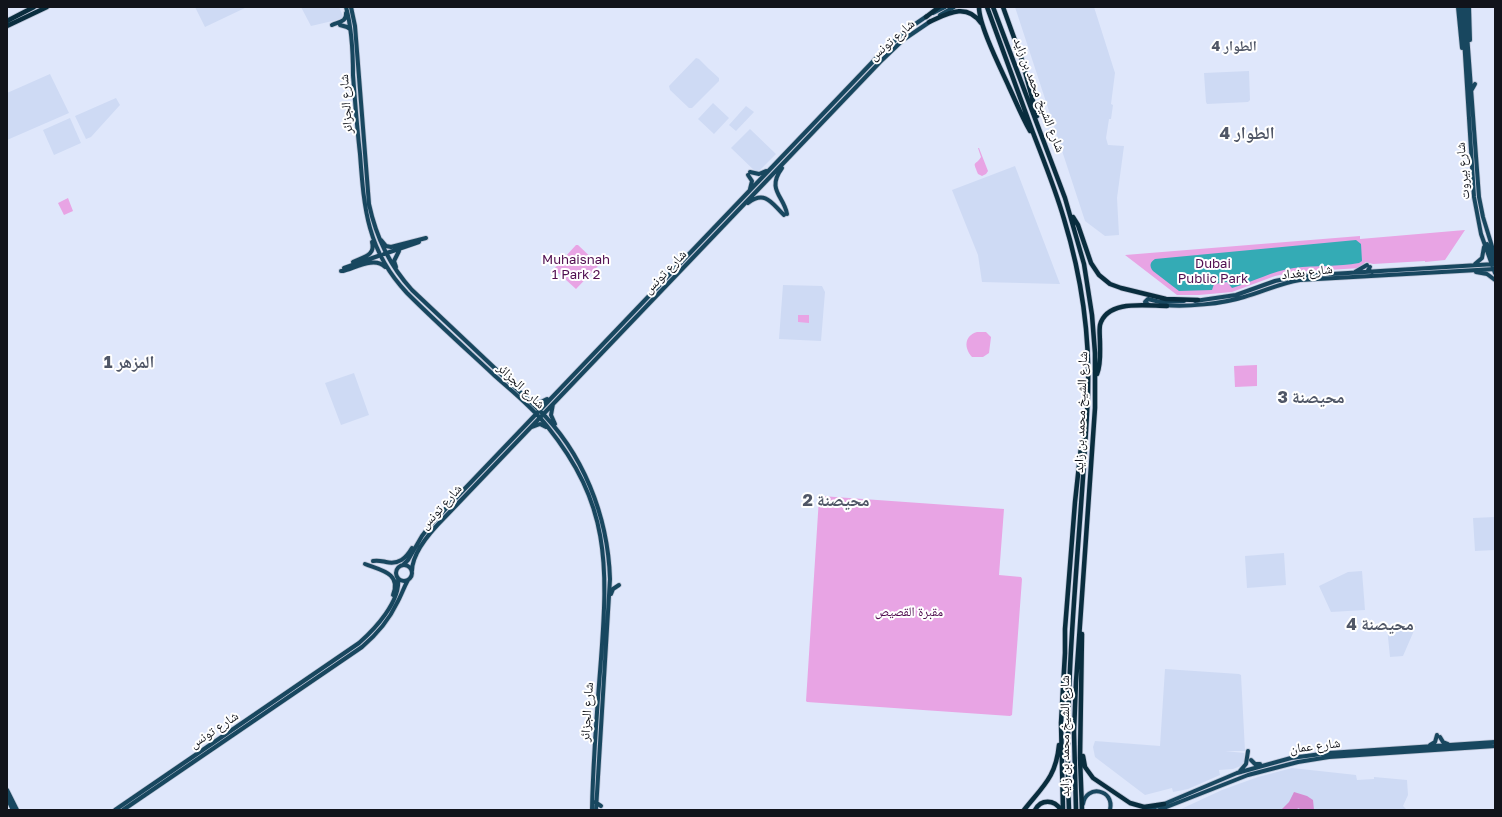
<!DOCTYPE html>
<meta charset="utf-8">
<style>
body{margin:0}
#map{position:relative;width:1502px;height:817px;overflow:hidden;background:#dfe7fb;font-family:"Golos Text",sans-serif}
canvas{display:block}
.frame{position:absolute;inset:0;border:8px solid #11141b;pointer-events:none}
</style>
<div id="map">
<canvas width="1502" height="817"></canvas>
<div class="frame"></div>
</div>
<script>
const c = document.querySelector('canvas').getContext('2d');
c.lineJoin = 'round';
function paint(path, color) { c.fillStyle = color; c.fill(path, 'evenodd'); }
function strokePath(path, color, width, dash) { c.strokeStyle = color; c.lineWidth = width; c.lineCap = dash ? 'butt' : 'round'; c.setLineDash(dash || []); c.stroke(path); }
function write(font, color, halo, rows, align = 'center') {
  c.font = font + ' "Golos Text","Noto Naskh Arabic",sans-serif'; c.lineWidth = 4; c.setLineDash([]); c.textBaseline = 'middle'; c.strokeStyle = halo; c.fillStyle = color; for (const [text, x, y, turn = 0] of rows) {
    c.save(); c.translate(x, y); c.rotate((+turn || 0) * Math.PI / 180); c.textAlign = isNaN(turn) ? turn : align; if (halo) c.strokeText(text, 0, 0); c.fillText(text, 0, 0); c.restore();
  }
}
paint(new Path2D(`
 M195 7H247L205 27Z
 M301 7H339L343 16 341 19 311 26Z
 M1015 7H1094L1115 73 1111 104 1113 105 1111 119H1109L1106 138 1108 145 1124 146 1117 198 1119 235 1105 236 1085 221Z
 M696 58 699 59 709 69 719 78V81L692 108H689L670 90 669 86Z
 M1249 71 1250 100 1248 102 1207 104 1206 102 1204 73Z
 M50 74 69 113 7 140V93Z
 M116 98 120 105 91 137 86 139 75 116Z
 M713 103 729 118 714 134 698 119Z
 M746 106 754 112 736 131 729 125Z
 M70 118 81 143 54 155 43 130Z
 M750 129 776 154 757 173 731 148Z
 M1015 166 1060 284 982 282 978 255 952 190Z
 M783 285 822 286 825 292 821 341 779 339Z
 M354 373 369 415 341 425 325 383Z
 M1495 517V550L1475 551 1473 518Z
 M1284 553 1286 585 1247 588 1245 556Z
 M1362 571 1365 610 1331 612 1319 586 1348 572Z
 M1416 626 1403 656 1390 657 1387 627Z
 M1165 669 1239 674 1241 675 1245 751H1225L1244 753V762L1241 766 1233 769 1219 770 1220 775 1188 789 1173 792 1172 788 1145 795 1095 757 1093 747 1095 741 1160 746Z
 M1292 768 1356 775 1357 780 1374 779V777L1407 780 1408 795 1403 806 1407 810H1179L1222 790 1258 777Z`), '#cedaf4');
paint(new Path2D(`
 M978 148H979L988 171 986 174 982 176 978 174C972 159 975 167 981 157Z
 M68 198 73 211 64 215 58 203Z
 M1465 230 1445 260 1425 262V261L1373 264 1365 262V265H1361V268L1294 272 1275 276 1232 292 1199 295H1177L1125 255 1360 236V239Z
 M576 245H578L598 264V266L576 289 554 269Z
 M798 315H809V323L798 322Z
 M977 332H986L991 337 989 353 983 357H972C964 348 964 336 977 332Z
 M1257 365V386L1235 387 1234 366Z
 M821 496 1004 509 999 575 1021 577 1022 579 1012 715 1010 716 807 702 806 701 819 498Z`), '#e8a4e4');
paint(new Path2D(`
 M1294 792 1307 796 1313 800 1314 810H1302L1298 808 1297 810H1281L1289 802Z`), '#d58bd1');
paint(new Path2D(`
 M1356 240 1361 244 1362 261 1359 263C1338 267 1316 265 1294 268 1272 271 1253 282 1232 288L1227 282 1214 284 1212 290 1179 291 1153 271C1149 266 1150 262 1155 259 1222 253 1289 246 1356 240Z`), '#34abb5');
const major = new Path2D(`
 M346 7C352 29 353 52 353 75 355 101 357 128 360 154 364 208 367 251 407 293 435 321 465 348 495 376 513 392 532 407 547 426 610 504 608 564 601 659 597 709 593 760 592 810
 M351 7 355 26 369 204C376 237 389 265 412 290L537 408C583 452 608 516 610 579L596 810
 M1458 7 1462 48
 M1462 7 1474 197 1481 234 1495 273
 M1465 7 1479 197 1483 217 1495 256
 M1469 7 1470 40
 M933 13 945 7
 M940 15 954 7
 M332 25C338 22 347 22 346 13
 M340 25 347 27 350 29
 M1471 91 1475 84
 M782 168C766 190 784 196 787 214
 M750 172 759 174 766 171
 M748 175 752 181 750 189
 M748 203C766 189 773 205 784 215
 M381 240 386 246 391 247 426 238
 M1487 244 1495 264
 M384 254 419 242
 M353 262C362 257 376 256 372 242
 M1475 264 1482 258 1484 247
 M396 267 394 261 399 251
 M1370 267 1368 270 1372 272
 M344 268 381 255
 M341 271H343C355 268 375 256 385 267
 M1355 272 1367 265
 M1476 272 1487 274 1495 280
 M1195 301 1236 295 1275 281 1299 276 1495 264
 M1149 305 1145 302 1148 299 1160 302 1184 301
 M1164 305C1186 307 1222 304 1244 297 1263 292 1280 283 1300 280L1495 269
 M531 401 539 403 547 399
 M553 404 551 415 555 424
 M532 427 540 424 546 427
 M373 561C378 560 381 561 386 562 399 565 406 558 412 548
 M365 564C380 570 402 573 393 595
 M403 565 408 560 422 536 432 523 883 51 908 29 927 16
 M396 573a8 8 0 1 1 16 0a8 8 0 1 1-16 0Z
 M412 571C412 553 432 530 445 517L880 62 903 40 931 21
 M611 594 613 589 619 585
 M1440 737 1443 742 1448 744
 M1430 745 1435 742 1437 735
 M1251 760 1255 764H1260
 M1240 771 1246 764 1248 751
 M7 790 17 810
 M7 798 13 810
 M595 802 601 806
 M1083 804C1086 784 1115 789 1110 810
 M115 810 359 643C375 629 401 601 398 578
 M123 810 362 647C376 635 389 620 397 603 401 596 404 587 408 580
 M1146 810 1164 804 1237 773 1291 758 1329 753 1495 742
 M1159 810 1248 775 1298 762 1329 757 1495 746`);
const highway = new Path2D(`
 M979 7C979 26 1001 69 1009 87 1016 102 1022 117 1030 131
 M987 7C1002 48 1017 89 1032 130 1043 159 1055 188 1064 219 1081 275 1090 334 1088 393 1082 532 1063 670 1069 810
 M993 7 1065 198 1084 264 1092 315 1095 353V408L1076 682 1074 732 1076 810
 M1003 7 1021 57 1037 116
 M926 17 939 7
 M7 21 34 7
 M929 22C947 14 966 2 981 23
 M7 26 47 7
 M1073 217 1078 225 1091 263 1099 275 1110 284 1121 288 1166 299 1198 300
 M1097 374C1101 365 1100 354 1100 344 1100 337 1099 331 1100 325 1107 299 1147 306 1167 306
 M1065 654V629L1075 502 1081 447 1084 439
 M1083 756 1085 767 1093 778 1130 803 1144 807 1164 804
 M1024 810C1043 786 1056 777 1059 745
 M1035 810C1041 799 1054 799 1061 810
 M1063 810 1061 723 1065 653
 M1082 810 1080 758 1082 634`);
strokePath(major, '#bec5d7', 5.5);
strokePath(highway, '#bec5d7', 6);
strokePath(major, '#18475f', 4);
strokePath(highway, '#092d3e', 4.5);
write('13px', '#11141b', '#fff', [
 ["شارع تونس",892,40,-41],
 ["شارع الشيخ محمد بن زايد",1039,95,69],
 ["شارع الجزائر",346,104,-94],
 ["شارع بيروت",1463,171,-95],
 ["شارع تونس",665,272,-46],
 ["شارع بغداد",1307,272,-7],
 ["شارع الجزائر",521,386,43],
 ["شارع الشيخ محمد بن زايد",1081,412,-88],
 ["شارع تونس",441,507,-48],
 ["شارع الجزائر",587,712,-86],
 ["شارع تونس",214,730,-34],
 ["شارع الشيخ محمد بن زايد",1065,736,-90],
 ["شارع عمان",1315,746,-7]
]);
write('13px', '#510e50', '#fff', [
 ["Muhaisnah",576,260],
 ["1 Park 2",576,275],
 ["Dubai",1213,264],
 ["Public Park",1213,279],
 ["مقبرة القصيص",909,612]
]);
write('bold 14px', '#4f5666', '#fff', [
 ["الطوار 4",1234,47]
]);
write('bold 17px', '#4f5666', '#fff', [
 ["الطوار 4",1247,134],
 ["المزهر 1",129,363],
 ["محيصنة 3",1311,398],
 ["محيصنة 2",836,501],
 ["محيصنة 4",1380,625]
]);
</script>
